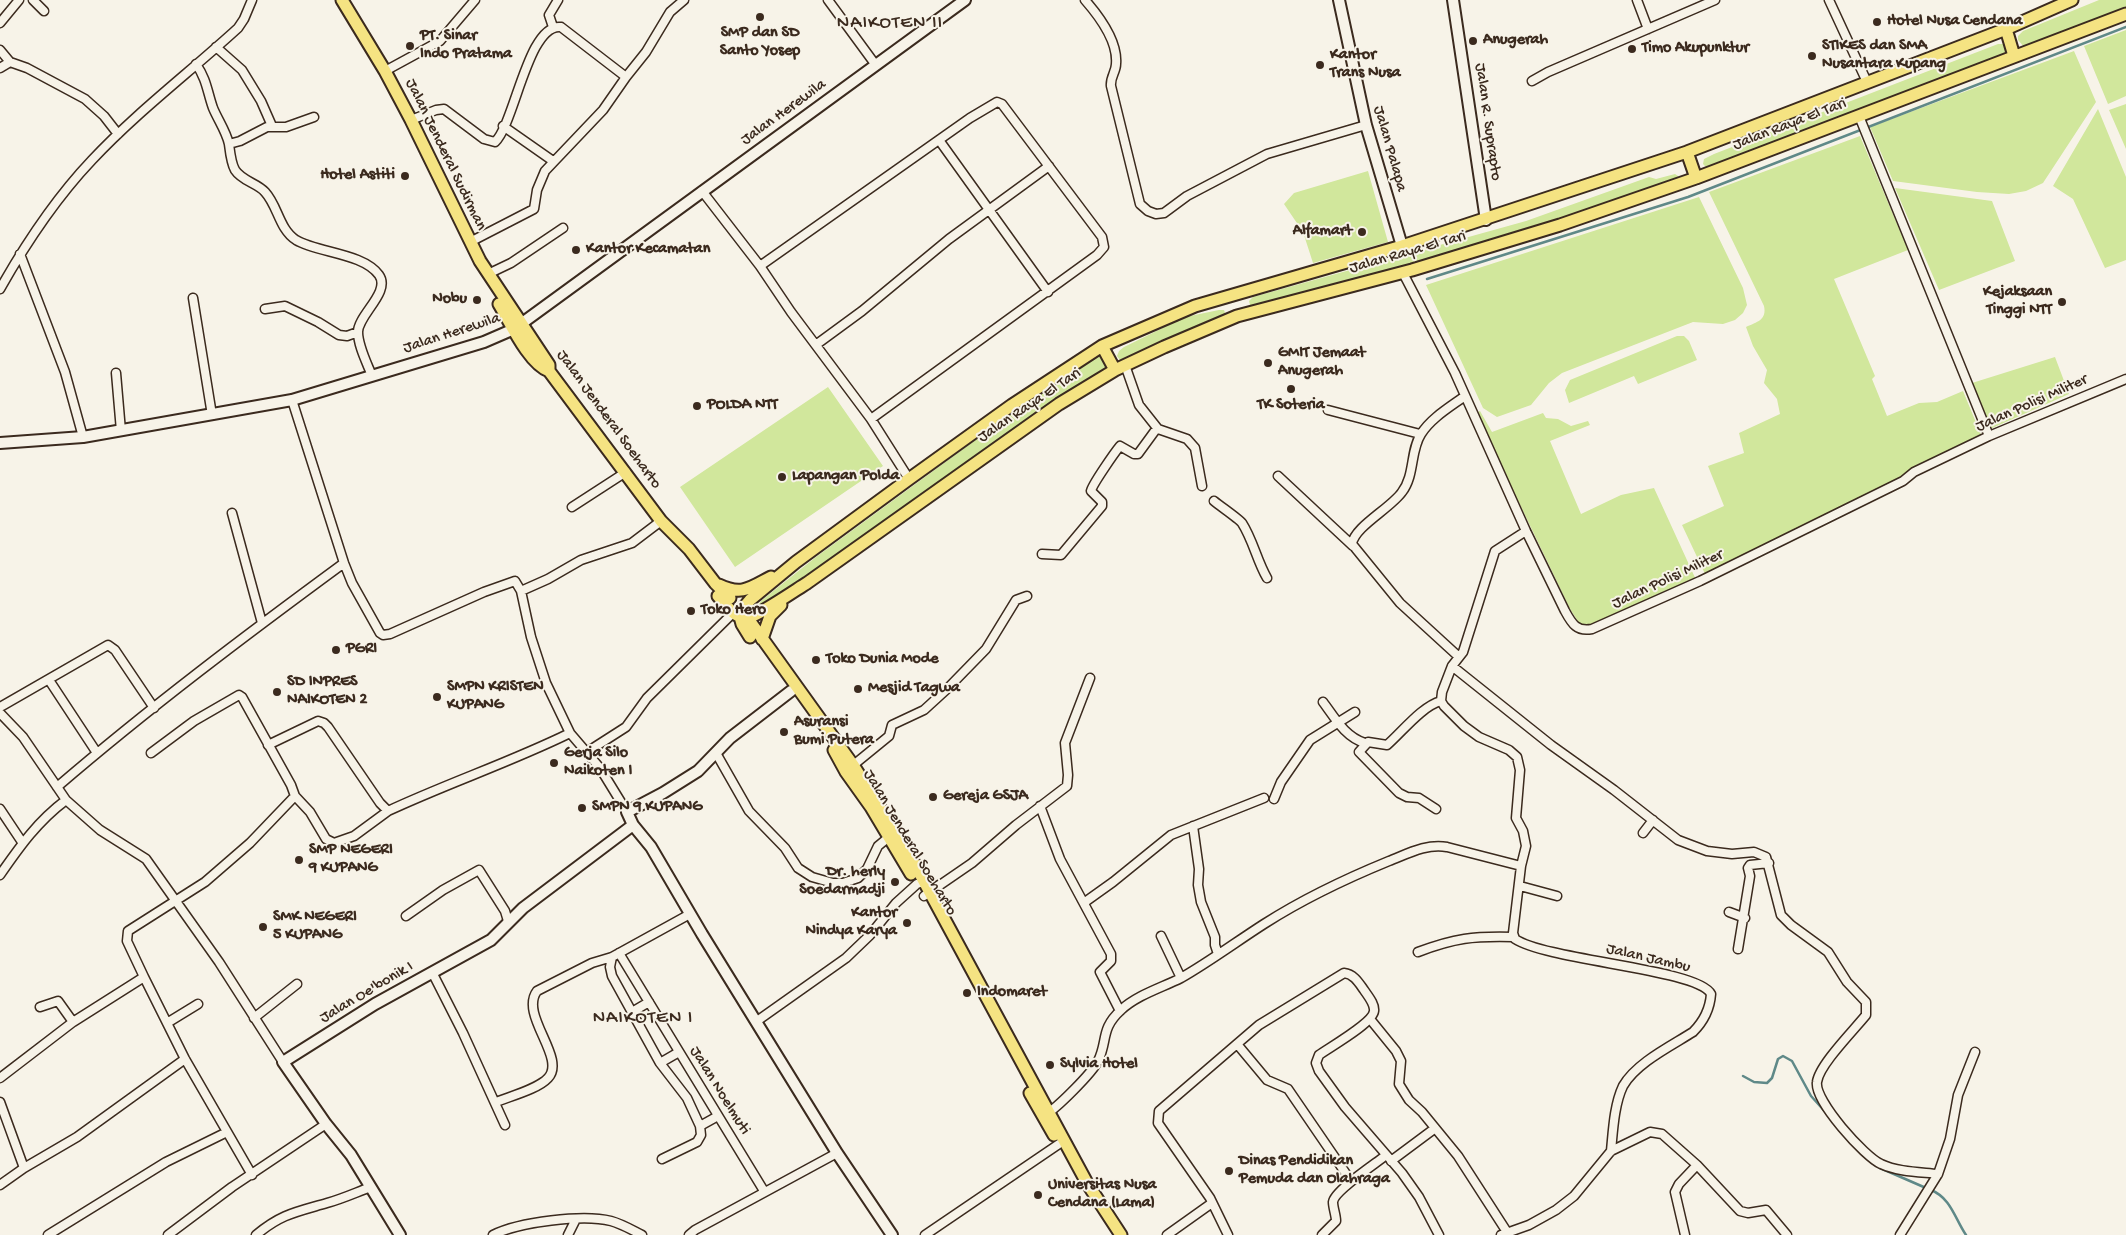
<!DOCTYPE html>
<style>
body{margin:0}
canvas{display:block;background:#f7f3e8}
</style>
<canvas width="2126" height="1235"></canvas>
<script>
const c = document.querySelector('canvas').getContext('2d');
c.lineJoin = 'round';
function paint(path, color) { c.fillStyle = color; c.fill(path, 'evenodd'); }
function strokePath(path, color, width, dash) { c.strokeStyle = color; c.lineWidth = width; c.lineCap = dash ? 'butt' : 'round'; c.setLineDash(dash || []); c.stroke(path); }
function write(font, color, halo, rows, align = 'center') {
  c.font = font + ' "Gochi Hand",sans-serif'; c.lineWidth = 4; c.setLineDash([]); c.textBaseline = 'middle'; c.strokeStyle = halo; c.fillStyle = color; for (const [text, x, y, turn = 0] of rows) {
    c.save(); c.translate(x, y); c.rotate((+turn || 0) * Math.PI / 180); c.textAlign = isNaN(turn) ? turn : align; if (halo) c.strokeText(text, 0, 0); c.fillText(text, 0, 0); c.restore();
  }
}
paint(new Path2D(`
 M2099 0H2126V12L2025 48 2018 40V36L2023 31Z
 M2126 30V96L2108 104 2084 46Z
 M1998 44H2003L2008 48 2007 56 1708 169 1703 164 1704 159 1714 154Z
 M2074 51 2096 102 2043 183 2026 191 2009 194 1977 192 1893 181 1870 127Z
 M2126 104V149L2109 110Z
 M2098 109 2126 177V260L2105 268 2073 199 2053 186Z
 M1860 136 1908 250 1834 279 1875 376 1872 379 1887 416 1919 403 1937 402 1963 391 1982 437 1706 576 1682 525 1724 506 1708 466 1744 453 1739 433 1780 414 1777 399 1764 383 1767 370 1753 346 1746 327C1757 322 1767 320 1764 306L1709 192Z
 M1368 171 1388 242 1313 263 1303 232 1284 204 1294 193Z
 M1675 174 1678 176V180L1498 243 1255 306 1250 305 1249 301 1253 297 1526 221 1649 177 1656 179Z
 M1895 188 1992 201 2015 261 1939 290Z
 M1699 197 1743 288 1747 305 1743 313 1735 320 1723 324 1693 322 1562 373 1549 383 1531 405 1497 417 1483 408 1426 285Z
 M1219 310H1224L1227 318 1126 361 1120 360 1117 356 1119 351 1124 347 1185 317Z
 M1677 336H1684L1689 341 1697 360 1638 384 1634 376 1569 403 1565 390 1570 380Z
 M1102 356 1108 366 1104 371 760 609 758 605 762 600 816 557 1015 411 1096 357Z
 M2055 357 2069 394 1990 429 1972 383Z
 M828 387 883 466 735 567 680 487Z
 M1480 411 1492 432 1543 413 1546 418 1558 419 1571 426 1588 421 1590 425 1550 441 1581 514 1621 495 1654 488 1697 582 1597 628 1581 626 1570 609 1476 413Z`), '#d1e79c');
strokePath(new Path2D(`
 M1427 279 1688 197 2126 27
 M1743 1076 1754 1082 1767 1083 1772 1078 1778 1059 1783 1056 1792 1061 1811 1096 1828 1115
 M1872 1163 1880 1168 1926 1188
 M1931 1190C1951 1198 1955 1219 1966 1235`), '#5f8988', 2.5);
const street = new Path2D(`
 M33 0 44 11
 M828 0 875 64
 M1085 0C1099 16 1118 42 1116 64 1116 72 1110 77 1111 86L1140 204 1148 211 1156 214 1164 213 1187 196 1267 154 1366 125
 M1637 0 1648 29
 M1829 0 1867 82
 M0 23 19 0
 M553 27 549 15 558 0
 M216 47 242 70 261 101 272 126
 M0 50 10 62 27 68 85 99 104 116 118 134
 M196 64C207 80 207 91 213 108 218 120 226 131 229 144
 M0 68 10 62
 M385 71 440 41 475 0
 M1532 81 1548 72 1715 0
 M1859 116 1989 436
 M314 117 286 127H267L240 141 229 144C230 152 231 163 235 170 242 181 257 183 265 192 278 206 279 229 296 240 318 253 363 253 379 275 391 292 358 315 358 332 358 346 367 363 372 376
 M411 120 436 110 444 109 484 139 495 142C515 123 528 23 561 27L626 77 646 52 670 12 684 0
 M503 126 553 161
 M939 140 1048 292
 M702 191 760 266 791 312 871 419 1097 255 1104 247 1102 237 1002 104 997 102 970 118 760 266
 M470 242 534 209 537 190 545 171 603 110 626 77
 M20 254 65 372 83 437
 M490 273 511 263 563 228
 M1403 273 1455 373 1526 531 1565 611C1572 624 1577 632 1592 629L1700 581 1903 481 1914 472 1989 436 2126 379
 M0 289C26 243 55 199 92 160 137 112 190 72 238 28L244 19 252 0
 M193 298 212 415
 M265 309 285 306 318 322 339 335 347 336 358 332
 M817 344 862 311 949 239 1049 166
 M1125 365 1139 405 1158 429 1187 439 1195 448 1202 486
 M116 373 121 431
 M292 400 344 563 352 583 380 633 383 635 390 634 484 592 515 581 521 591 531 637 546 683 570 733 600 768 627 812
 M1328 410 1420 434
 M871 419 909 479
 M1278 476 1353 546
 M1214 501C1220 506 1239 519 1242 523 1253 540 1257 561 1267 578
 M572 507 626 472
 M232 513 262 623
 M1042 554 1061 555 1102 506V502L1091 491C1092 485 1115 452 1120 446L1134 454H1138L1157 428
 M521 591 548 579 581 560 632 543 661 521
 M1459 657 1400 603 1352 544C1354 527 1391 508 1402 492 1415 475 1410 451 1421 434 1431 418 1450 407 1465 396
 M1452 666 1551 745 1614 790 1678 840 1707 851 1732 854 1754 852 1766 857 1781 915 1791 925 1828 952 1847 982 1866 1002V1015C1854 1030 1819 1065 1817 1082 1814 1101 1865 1157 1881 1164 1898 1172 1920 1172 1938 1174
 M49 680 97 753
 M1323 702C1335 718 1345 737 1365 743
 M2 706 108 645 115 650 154 708
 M0 713 23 737 66 800 100 830 146 859 219 962 283 1062
 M268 745 318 721 324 723 328 727 380 803 388 811C448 783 511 762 570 733
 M587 752 626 727 647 698 732 614
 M716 753 749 811 785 848 798 868 812 877 833 883H843L858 878 867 869 878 846 889 837
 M851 767 889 736 892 725 924 710 947 689 986 649 1016 600 1027 596
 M57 787C149 708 246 635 344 563
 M295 796 310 812 326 839 334 843 354 836 388 811
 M1274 799 1281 782 1310 740 1355 712
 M1040 806 1060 859 1111 954V961L1100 972 1120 1011
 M0 809 22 842
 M1436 809 1419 798 1407 797 1399 793 1359 752 1368 742 1387 745C1402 732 1422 706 1441 701
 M1193 826 1199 869 1198 885 1201 902 1215 937V945L1218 954
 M1643 833 1653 820
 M1521 866 1513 933 1515 939C1549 961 1698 969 1711 994 1710 1008 1703 1022 1693 1032 1671 1046 1636 1063 1623 1086 1614 1105 1613 1131 1611 1151
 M0 875C20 846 38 821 66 800
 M1520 886 1557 896
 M924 896 972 863 1016 825 1067 786 1068 775 1065 743 1090 678
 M1085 902 1113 882 1171 835 1264 798
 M1729 912 1745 918
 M406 916 443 890 479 870 505 911 508 921
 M1161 936 1181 978
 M1738 949 1750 876 1748 868 1750 865 1769 863
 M1418 952C1455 938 1473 936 1513 937
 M619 953 764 1191
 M612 957 610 967 612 976 660 1063 687 1098 700 1126 701 1135 697 1142 662 1159
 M432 972 463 1033 505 1125
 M144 977 127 941 128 931 205 882 250 843 295 796 291 785 242 697 239 695 194 721 151 753
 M40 1007 58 1001 73 1022
 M632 1012 649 1002
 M254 1018 297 984
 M1370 1019 1396 1051 1401 1061 1399 1084 1409 1100 1422 1112 1458 1156 1507 1232
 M757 1021 846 958 870 935 896 903 917 884 923 882
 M167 1023 198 1004
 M1237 1044 1267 1080 1288 1089 1351 1181
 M660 1063 679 1052
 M0 1078 73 1022 144 977 185 1059 252 1175
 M0 1102 24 1168
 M496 1102C511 1096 538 1089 548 1078 567 1058 519 1015 537 991L592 963 612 957 690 914
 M1045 1115C1057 1108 1092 1073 1098 1061 1108 1041 1100 1029 1121 1010 1137 995 1161 988 1181 978 1209 962 1236 942 1264 924 1303 899 1345 879 1389 861 1407 854 1427 843 1447 847L1521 866 1526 846 1523 831 1516 818 1520 770 1517 757 1509 750 1479 737 1464 726 1444 706 1441 701 1442 692 1452 666 1463 652 1495 551 1526 531
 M700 1126 718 1116
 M1391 1161 1434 1129
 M1697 1165 1740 1211 1748 1213 1766 1210 1787 1235
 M0 1185 24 1168 77 1137 185 1059
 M48 1235 166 1162 227 1132
 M168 1235 232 1187 326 1124
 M256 1235C281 1214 296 1212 327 1203 342 1199 357 1192 371 1187
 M493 1235C519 1222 583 1214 611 1221 622 1224 632 1230 642 1235
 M568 1235 576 1219
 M689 1235 695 1230 837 1153
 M925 1235 1059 1144
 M1167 1235 1212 1203
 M1228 1235 1210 1198 1158 1123 1159 1111 1259 1025 1344 973C1354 974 1359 983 1364 990 1368 996 1375 1004 1374 1011 1373 1023 1330 1047 1319 1055L1316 1063 1319 1071 1345 1107 1402 1173 1419 1197 1439 1235
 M1322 1235 1336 1221C1336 1215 1333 1208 1333 1202 1334 1191 1375 1164 1385 1156
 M1501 1235 1529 1225 1556 1210 1574 1196 1611 1151 1650 1132 1662 1134 1697 1165 1679 1184 1675 1192 1685 1235
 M1900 1235 1938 1174 1950 1139 1958 1095 1975 1052`);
const secondary = new Path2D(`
 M1339 0 1366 125 1402 246
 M1453 0 1486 220
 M0 443 83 437 292 400 484 342 514 329 965 0
 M791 691 730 738 698 771 663 793 627 812 633 825 651 847 702 934 837 1153 892 1235
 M400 1235 351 1155 326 1124 283 1062 375 1004 491 940 523 908 633 825`);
const primary = new Path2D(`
 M342 0 385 71 411 120 480 261 549 365V371L661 521 689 549 715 583 730 598
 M2006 29 2014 56
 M1687 152 1696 178
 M499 304C510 322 529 364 549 371
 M1102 346 1115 370
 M719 585C742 596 750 588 771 577
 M718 596C725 604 734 617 745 618 754 619 797 589 807 583L1059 404 1115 370 1164 347 1237 316 1412 270 1560 225 1696 178 2126 14
 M744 613 853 765 907 850 1087 1183 1121 1235
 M750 637 742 624 739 613 750 600 796 562 909 479 1012 405 1102 346 1195 306 1402 246 1687 152 2006 29 2072 0
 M762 639 770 616 781 605
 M834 750 846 772 871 807 911 874
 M1030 1093 1054 1135`);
strokePath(street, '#3b2a1e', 11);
strokePath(secondary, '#3b2a1e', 14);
strokePath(primary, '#3b2a1e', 15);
strokePath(street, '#f7f3e8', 8);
strokePath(secondary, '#f7f3e8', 10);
strokePath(primary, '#f5e382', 11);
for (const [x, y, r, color] of [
 [760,17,5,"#3b2a1e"],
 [1877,22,5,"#3b2a1e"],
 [1473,41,5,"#3b2a1e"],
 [410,46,5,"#3b2a1e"],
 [1632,49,5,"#3b2a1e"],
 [1812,56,5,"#3b2a1e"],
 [1320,65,5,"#3b2a1e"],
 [405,176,5,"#3b2a1e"],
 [1362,232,5,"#3b2a1e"],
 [576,250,5,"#3b2a1e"],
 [477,300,5,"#3b2a1e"],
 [2062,302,5,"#3b2a1e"],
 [1268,363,5,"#3b2a1e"],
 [1291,389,5,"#3b2a1e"],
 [697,406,5,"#3b2a1e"],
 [782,477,5,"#3b2a1e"],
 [691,611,5,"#3b2a1e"],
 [336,650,5,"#3b2a1e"],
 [816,660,5,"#3b2a1e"],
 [858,689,5,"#3b2a1e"],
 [277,692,5,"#3b2a1e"],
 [437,697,5,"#3b2a1e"],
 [784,732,5,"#3b2a1e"],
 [554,763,5,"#3b2a1e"],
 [933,797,5,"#3b2a1e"],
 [582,808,5,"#3b2a1e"],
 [299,860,5,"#3b2a1e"],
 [895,882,5,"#3b2a1e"],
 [907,923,5,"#3b2a1e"],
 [263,927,5,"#3b2a1e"],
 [967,993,5,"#3b2a1e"],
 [1050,1065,5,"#3b2a1e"],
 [1229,1171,5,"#3b2a1e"],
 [1038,1195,5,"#3b2a1e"]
]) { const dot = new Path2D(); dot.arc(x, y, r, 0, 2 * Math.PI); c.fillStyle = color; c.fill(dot); strokePath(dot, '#f7f3e8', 2); }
write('bold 16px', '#3b2a1e', '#f7f3e8', [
 ["Hotel Nusa Cendana",1887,22],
 ["SMP dan SD",760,34,"center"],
 ["Santo Yosep",760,52,"center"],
 ["PT. Sinar",420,37],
 ["Indo Pratama",420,55],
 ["Anugerah",1483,41],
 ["STIKES dan SMA",1822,47],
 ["Nusantara Kupang",1822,65],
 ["Timo Akupunktur",1642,49],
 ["Kantor",1330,56],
 ["Trans Nusa",1330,74],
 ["Hotel Astiti",395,176,"right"],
 ["Alfamart",1352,232,"right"],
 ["Kantor Kecamatan",586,250],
 ["Kejaksaan",2052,293,"right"],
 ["Tinggi NTT",2052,311,"right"],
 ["Nobu",467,300,"right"],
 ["GMIT Jemaat",1278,354],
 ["Anugerah",1278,372],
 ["POLDA NTT",707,406],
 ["TK Soteria",1291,406,"center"],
 ["Lapangan Polda",792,477],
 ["Toko Hero",701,611],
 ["PGRI",346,650],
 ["Toko Dunia Mode",826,660],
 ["SD INPRES",287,683],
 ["NAIKOTEN 2",287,701],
 ["SMPN KRISTEN",447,688],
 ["KUPANG",447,706],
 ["Mesjid Tagwa",868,689],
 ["Asuransi",794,723],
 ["Bumi Putera",794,741],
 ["Gerja Silo",564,754],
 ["Naikoten I",564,772],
 ["Gereja GSJA",943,797],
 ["SMPN 9 KUPANG",592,808],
 ["SMP NEGERI",309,851],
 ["9 KUPANG",309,869],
 ["Dr. herly",885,873,"right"],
 ["Soedarmadji",885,891,"right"],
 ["Kantor",897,914,"right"],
 ["Nindya Karya",897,932,"right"],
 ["SMK NEGERI",273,918],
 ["5 KUPANG",273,936],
 ["Indomaret",977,993],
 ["Sylvia Hotel",1060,1065],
 ["Dinas Pendidikan",1239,1162],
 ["Pemuda dan Olahraga",1239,1180],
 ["Universitas Nusa",1048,1186],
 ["Cendana (Lama)",1048,1204]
], 'left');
write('16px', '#3b2a1e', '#f7f3e8', [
 ["Jalan Herewila",784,113,-36],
 ["Jalan R. Suprapto",1487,122,82],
 ["Jalan Raya El Tari",1790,125,-21],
 ["Jalan Palapa",1389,149,74],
 ["Jalan Jenderal Sudirman",445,155,64],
 ["Jalan Raya El Tari",1408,253,-16],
 ["Jalan Herewila",452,334,-18],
 ["Jalan Polisi Militer",2032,404,-24],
 ["Jalan Raya El Tari",1030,406,-34],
 ["Jalan Jenderal Soeharto",608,420,54],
 ["Jalan Polisi Militer",1668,580,-25],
 ["Jalan Jenderal Soeharto",909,843,59],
 ["Jalan Jambu",1648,959,13],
 ["Jalan Oe'bonik I",367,993,-31],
 ["Jalan Noelmuti",719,1091,58]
]);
c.letterSpacing = '1px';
write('19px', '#3b2a1e', '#f7f3e8', [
 ["NAIKOTEN II",890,24],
 ["NAIKOTEN I",643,1019]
]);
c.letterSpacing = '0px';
</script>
